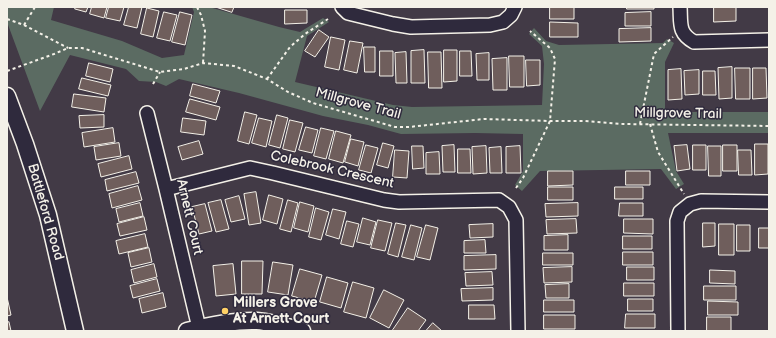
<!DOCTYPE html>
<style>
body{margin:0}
#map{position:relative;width:776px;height:338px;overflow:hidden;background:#423a46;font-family:"Balsamiq Sans",sans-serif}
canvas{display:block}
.frame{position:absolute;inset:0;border:8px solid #f4f1e8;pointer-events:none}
</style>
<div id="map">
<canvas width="776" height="338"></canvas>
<div class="frame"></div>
</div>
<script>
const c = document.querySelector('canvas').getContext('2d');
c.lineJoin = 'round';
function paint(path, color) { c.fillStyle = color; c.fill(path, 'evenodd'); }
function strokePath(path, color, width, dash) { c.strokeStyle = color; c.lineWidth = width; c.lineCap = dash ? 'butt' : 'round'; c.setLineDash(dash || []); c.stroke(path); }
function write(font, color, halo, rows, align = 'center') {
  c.font = font + ' "Balsamiq Sans",sans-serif'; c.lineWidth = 3; c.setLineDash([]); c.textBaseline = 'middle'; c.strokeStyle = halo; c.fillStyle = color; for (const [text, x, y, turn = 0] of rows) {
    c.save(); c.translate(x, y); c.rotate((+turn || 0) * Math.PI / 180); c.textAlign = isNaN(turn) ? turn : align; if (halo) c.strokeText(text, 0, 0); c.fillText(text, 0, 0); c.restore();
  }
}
paint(new Path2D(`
 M7 7H54L51 20 122 41 162 58 184 55 194 12 192 7H209L279 27 300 32 323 18 329 22 307 36 295 82 393 105 412 107 542 105 544 64 542 46 529 34 534 28 546 41 559 45 663 43 667 39 674 43 665 62V112H769V133H668L676 171 684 184 676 189 661 169 540 171 522 191 515 185 523 171V134L475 133 401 134 368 125 323 116 239 93 179 79 166 86 156 82 139 81 126 69 70 55 40 111 7 22Z`), '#5b6b62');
const building = new Path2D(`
 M76 7H88L86 12 75 9Z
 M92 7H107L104 18 90 14Z
 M109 7H124L120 21 106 18Z
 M129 7H142L137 28 124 25Z
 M216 7H234L232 12Z
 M550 7H574V19H550Z
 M627 7H654V9H627Z
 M714 7H736V21L714 22Z
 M147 8 159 11 153 37 141 34Z
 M285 10H307V23L285 24Z
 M164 12 177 15 170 41 157 38Z
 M180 12 192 15 185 45 172 42Z
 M651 12V26H625V13Z
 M550 22 578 23V37H550Z
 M651 28V41L619 42V29Z
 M319 30 329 37 315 57 305 51Z
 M331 37 345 40 339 70 325 67Z
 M350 41 363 43 357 73 344 70Z
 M364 47H375V72H365Z
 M424 50 425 83H411V51Z
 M444 50H457V81L444 82Z
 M380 51H393V76H380Z
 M460 51H471L472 76H460Z
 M406 52 407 83H396L395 53Z
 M428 52H441L442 88H429Z
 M489 53V80H477L476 54Z
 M509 56H524V87H510Z
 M507 58V90H493L492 59Z
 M526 60H540V85L527 86Z
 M89 63 113 69 110 82 86 76Z
 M732 67V98L719 99 718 68Z
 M735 68H750V99H736Z
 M753 68H766L767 98 753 99Z
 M681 69 682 99 668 100V70Z
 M699 70V94L685 95 684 71Z
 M703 71H715L716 95H703Z
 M82 78 111 85 108 96 79 89Z
 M193 84 220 91 216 103 190 96Z
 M74 94 106 98 104 112 72 107Z
 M190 99 220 107 216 120 186 112Z
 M245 112 257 115 249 144 238 141Z
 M104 115V127L80 128 79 116Z
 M277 115 288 118 280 148 269 145Z
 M183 118 206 121 204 135 181 132Z
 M259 118 272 121 266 147 252 143Z
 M290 120 303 123 295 152 283 149Z
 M306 127 318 130 312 153 299 150Z
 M113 128 115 142 84 147 82 133Z
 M321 128 334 131 326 159 314 156Z
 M336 131 351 135 343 163 329 159Z
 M351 139 364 142 358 166 345 162Z
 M199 141 203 154 182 160 178 147Z
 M119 143 121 156 96 160 94 147Z
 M383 143 394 146 388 168 377 165Z
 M755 144H768V174L755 175Z
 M366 145 378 148 371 173 359 170Z
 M454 145 455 172H443L442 146Z
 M687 145 690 169 677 171 674 146Z
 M693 145H706V170H693Z
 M723 145H737V171H723Z
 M412 146H423L424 168 413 169Z
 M486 146 487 173 473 174 472 147Z
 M520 146 521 173H506V147Z
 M708 146H721V176H709Z
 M501 147 502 173H490L489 148Z
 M458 149H470L471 173H458Z
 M395 150 409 151 407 178 393 177Z
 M738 150H751L752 175H739Z
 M439 152 440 174H426V153Z
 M129 156 132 169 101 177 98 164Z
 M548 171H573V185L548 186Z
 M626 171H650V185H626Z
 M136 172 139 183 107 191 105 180Z
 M138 186 142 200 112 208 109 194Z
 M548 187H573V200H548Z
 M615 187H643V199H615Z
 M256 192 261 223 249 225 244 194Z
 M269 195 283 199 277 224 263 220Z
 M239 196 245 219 231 222 225 200Z
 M221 200 229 229 216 232 208 203Z
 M288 200 298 203 291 232 280 229Z
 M300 202 314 206 308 232 294 228Z
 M140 203 143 216 119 222 116 209Z
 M578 203V216L546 217 545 204Z
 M620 203H643V216H619Z
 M205 204 212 231 199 234 192 207Z
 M316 208 329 212 321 240 309 237Z
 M333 209 346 212 339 239 326 235Z
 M144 217 147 230 120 236 117 224Z
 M363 218 376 222 370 245 357 242Z
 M576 219 577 233 547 234 546 220Z
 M624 219H653V234L624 233Z
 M378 220 392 223 385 251 371 248Z
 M347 221 359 224 353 247 341 244Z
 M396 223 406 225 398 257 388 254Z
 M703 223H715V246L703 247Z
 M493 224V237L470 238 469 225Z
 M719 224H734V255H719Z
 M411 225 422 228 414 260 402 257Z
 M426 225 438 228 430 260 417 257Z
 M737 225H750V251H737Z
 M759 228H769V248H759Z
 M145 234 148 247 119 254 116 241Z
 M568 235V250H544V236Z
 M623 236H652V249H623Z
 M485 240 486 253H464V241Z
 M149 248 152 262 131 267 128 253Z
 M623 252H653V265H623Z
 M543 253H573V265H543Z
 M496 255V269L464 270V256Z
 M242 261H263L262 294H242Z
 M273 262 293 265 288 295 268 292Z
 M154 264 157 277 134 283 131 270Z
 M233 264 236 294 216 296 213 266Z
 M572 267V282L544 283 543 268Z
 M627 267H654V280H627Z
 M300 269 322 275 314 302 292 296Z
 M710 270 735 271V284L710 283Z
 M492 272 493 285 466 286 465 273Z
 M327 277 348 283 341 308 320 302Z
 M157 279 160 291 133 298 130 286Z
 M353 282 374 288 366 318 344 312Z
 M624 283H654V296H624Z
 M569 284V298H546L545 285Z
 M704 286H736V300H704Z
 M493 288V300L462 301 461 289Z
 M384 290 404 300 389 328 370 318Z
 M163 293 166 307 142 313 139 299Z
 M7 297 11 315 7 316Z
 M628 299H653V311H628Z
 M544 300H574V312H544Z
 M708 301 738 302V315H708Z
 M469 305H494L495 319H469Z
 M408 308 426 320 418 331H394L393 330Z
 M626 314H655V328H625Z
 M544 315H575V329H544Z
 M707 317H731V331H707Z
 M9 322 11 331H7V323Z
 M433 323 442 331H426Z`);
paint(building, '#6f5e5c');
strokePath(building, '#f4f1e8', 1);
const minor = new Path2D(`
 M342 7 348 13 393 24 411 27 490 25 503 22 511 15 515 7
 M680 7C681 24 678 33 694 42L769 40
 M147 113 166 189 199 328
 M166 189 250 168 273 173 384 200 399 202 499 200 509 207 516 220 518 331
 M678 331 677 221 680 212 690 204 701 201 769 202`);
const tertiary = new Path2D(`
 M7 96 25 144 48 215 75 331
 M187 331C207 326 236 320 257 321 270 322 288 327 302 331`);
strokePath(minor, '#f4f1e8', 16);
strokePath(tertiary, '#f4f1e8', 19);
strokePath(new Path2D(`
 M197 7 201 15 205 31 203 63
 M7 19 24 25 68 48
 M24 25 35 7
 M7 71 54 54 68 48H82L160 72 184 69 203 63 234 66 267 79 288 92 313 103 395 127H409L484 119 550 121H585L623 124 769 126
 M267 79 290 47 305 34 328 19
 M153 84 160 72
 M640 124 654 54 673 37
 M650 124 658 152 684 194
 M516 188 523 178 550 121 555 59 550 48 530 31`), '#f4f1e8', 2, [3, 3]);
strokePath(minor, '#2f2a3d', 13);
strokePath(tertiary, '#2f2a3d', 16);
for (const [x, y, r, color] of [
 [225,311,4,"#ffd166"]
]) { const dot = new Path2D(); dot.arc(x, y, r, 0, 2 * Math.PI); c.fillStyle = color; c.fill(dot); strokePath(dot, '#2f2a3d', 1.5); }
write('14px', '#f4f1e8', '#2f2a3d', [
 ["Millgrove Trail",358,104,15],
 ["Millgrove Trail",678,114,1],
 ["Colebrook Crescent",332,170,13],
 ["Battleford Road",45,212,74],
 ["Arnett Court",189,217,77]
]);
write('bold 14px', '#f4f1e8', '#2f2a3d', [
 ["Millers Grove",233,303],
 ["At Arnett Court",233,319]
], 'left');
</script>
